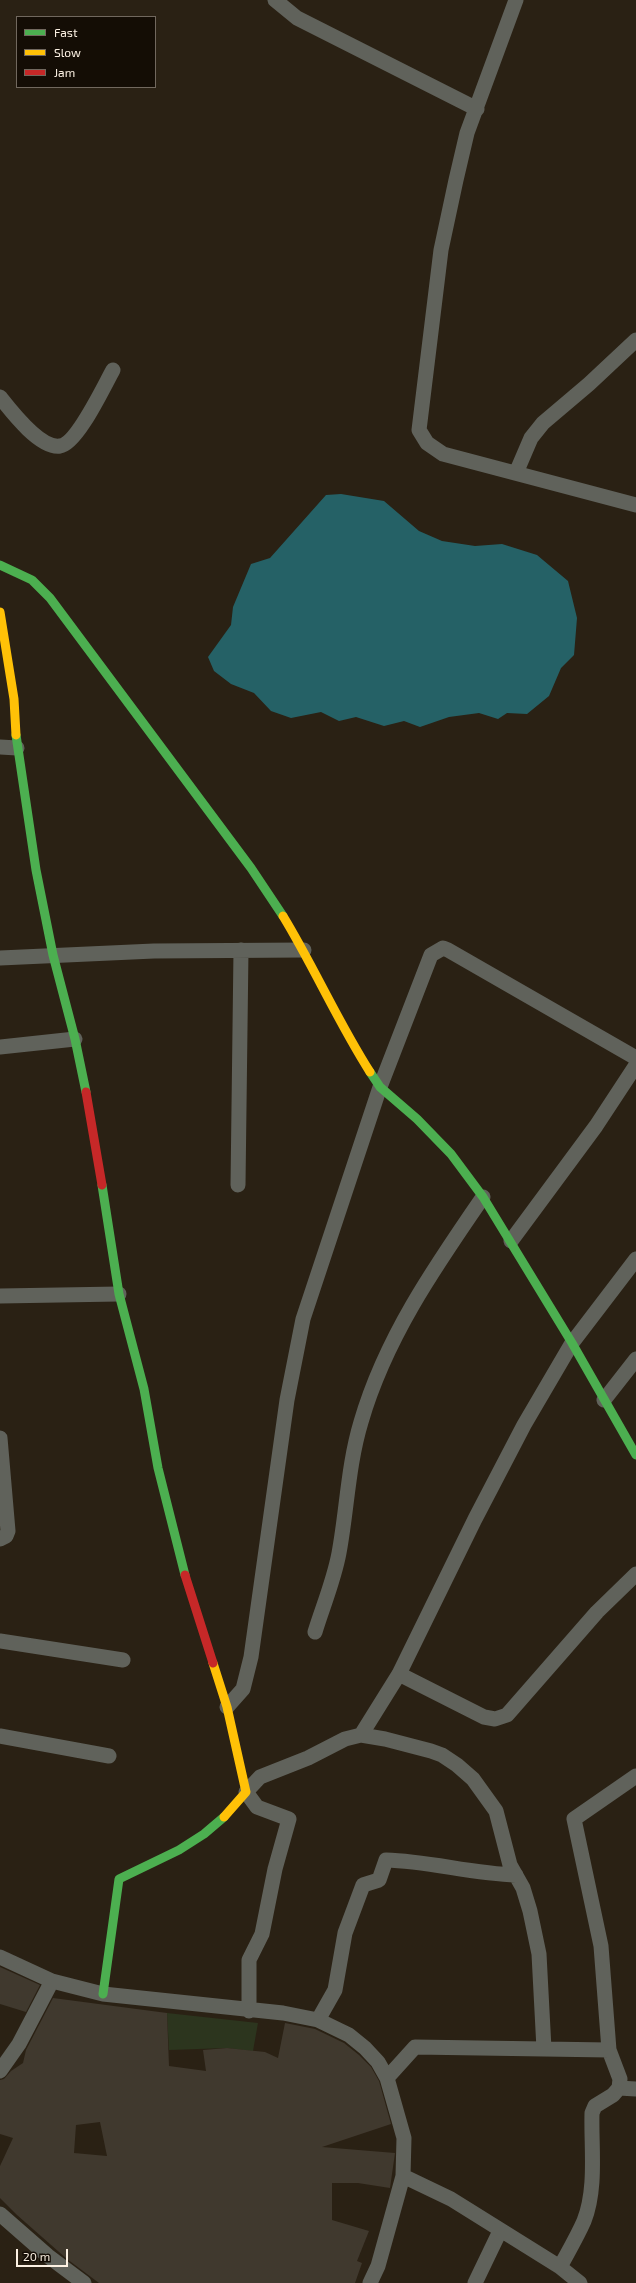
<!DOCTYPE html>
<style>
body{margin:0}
#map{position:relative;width:636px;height:2283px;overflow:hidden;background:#2a2114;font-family:"Exo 2",sans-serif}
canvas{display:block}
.legend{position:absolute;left:16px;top:16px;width:140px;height:72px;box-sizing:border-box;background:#140d05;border:1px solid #71685e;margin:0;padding:5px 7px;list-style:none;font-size:12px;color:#fcf1e3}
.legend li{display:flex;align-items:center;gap:8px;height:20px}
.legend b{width:20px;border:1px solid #71685e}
.scale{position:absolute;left:16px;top:2249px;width:52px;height:18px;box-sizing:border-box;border:2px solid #fcf1e3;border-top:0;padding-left:5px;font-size:12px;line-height:14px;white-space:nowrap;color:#fcf1e3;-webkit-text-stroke:3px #140d05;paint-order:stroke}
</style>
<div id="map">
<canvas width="636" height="2283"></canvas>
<ul class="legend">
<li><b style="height:5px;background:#4caf50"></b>Fast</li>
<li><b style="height:5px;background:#ffc107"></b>Slow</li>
<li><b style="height:5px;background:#c62828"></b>Jam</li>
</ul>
<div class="scale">20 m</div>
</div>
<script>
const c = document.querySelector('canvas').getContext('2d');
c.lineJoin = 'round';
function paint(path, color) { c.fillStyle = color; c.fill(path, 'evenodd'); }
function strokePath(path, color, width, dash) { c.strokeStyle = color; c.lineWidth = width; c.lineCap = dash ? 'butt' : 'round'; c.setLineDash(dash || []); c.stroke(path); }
paint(new Path2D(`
 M167 2013 258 2023 253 2051 227 2048 169 2050Z`), '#2c351e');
paint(new Path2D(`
 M341 494 384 501 419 531 442 541 475 546 502 544 537 555 568 581 577 618 574 655 561 668 549 696 527 714 507 713 498 719 479 713 449 717 420 727 404 721 384 726 356 717 339 721 321 712 291 718 271 711 254 693 231 684 214 671 208 657 231 625 233 607 251 564 270 558 326 495Z`), '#256166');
paint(new Path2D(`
 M0 1967 40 1985 26 2012 0 2004Z
 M53 1998 167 2013 169 2066 206 2071 203 2050 227 2048 265 2052 278 2058 285 2023 315 2029 344 2043 359 2055 371 2067 379 2081 391 2124 322 2147 395 2153 390 2188 358 2183H332V2220L369 2231 357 2261 362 2263 355 2283H99L67 2259 17 2215 0 2198V2166L13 2138 0 2134V2080L4 2079 11 2071 23 2063 26 2050ZM100 2122 107 2156 74 2153 76 2125Z`), '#40392e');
strokePath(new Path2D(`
 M275 0 297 18 477 109
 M516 0 467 133 456 180 441 250 419 430 427 443 443 454 636 505
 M0 397C11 411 40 449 60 446 77 444 104 386 113 370
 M516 473 531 438 543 423 589 384 636 340
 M0 747 17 748
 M0 958 154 951 304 950
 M0 1047 75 1039
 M238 1185 241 950
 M511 1241 596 1126 636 1065
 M0 1296 119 1294
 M604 1400 636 1359
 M0 1438 8 1531 6 1536 0 1539
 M315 1632C323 1606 334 1580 339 1553 347 1510 348 1465 361 1422 385 1339 434 1268 483 1197
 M0 1641 123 1660
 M399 1674 484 1717 495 1719 507 1715 597 1612 636 1574
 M227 1707 243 1689 251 1657 287 1400 303 1319 380 1087 431 955 443 948 448 950 636 1058
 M361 1735 399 1674 475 1519 524 1425 572 1343 636 1259
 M0 1736 109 1756
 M0 1957 52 1981 103 1994 283 2013 318 2020 349 2035 365 2048 378 2062 387 2078 404 2138 403 2176 378 2266 370 2283
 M249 2011V1960L262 1934 275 1869 289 1819 257 1807 246 1792 260 1777 308 1758 345 1739 361 1735 385 1739 431 1751 442 1755 457 1765 473 1779 496 1811 510 1865 523 1888 530 1911 539 1954 544 2049
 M318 2020 335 1990 345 1933 363 1885 379 1880 386 1860C429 1861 472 1874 516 1875
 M0 2071 19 2044 52 1981
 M387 2078 415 2047 609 2050
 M619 2088 636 2089
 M403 2176 451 2199 560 2267 580 2283
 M0 2214 48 2256 84 2283
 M560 2267C568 2252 577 2237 584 2221 597 2188 591 2147 592 2113L595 2106 613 2095 619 2088 620 2079 609 2050 601 1946 574 1819 636 1776
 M475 2283 500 2231`), '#60625b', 15);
strokePath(new Path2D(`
 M0 565 32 580 50 598 251 868 283 916
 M16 735 36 870 53 955 75 1039 86 1092
 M370 1072 380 1087 417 1119 451 1154 483 1197 572 1343 636 1455
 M102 1185 119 1294 144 1389 158 1468 185 1575
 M103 1994 119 1879 179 1850 204 1834 224 1817`), '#4caf50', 9);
strokePath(new Path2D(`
 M0 612 14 699 16 735
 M283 916C314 967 338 1022 370 1072
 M213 1663 227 1707 246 1792 224 1817`), '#ffc107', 9);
strokePath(new Path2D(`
 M86 1092 102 1185
 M185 1575 213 1663`), '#c62828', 9);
</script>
